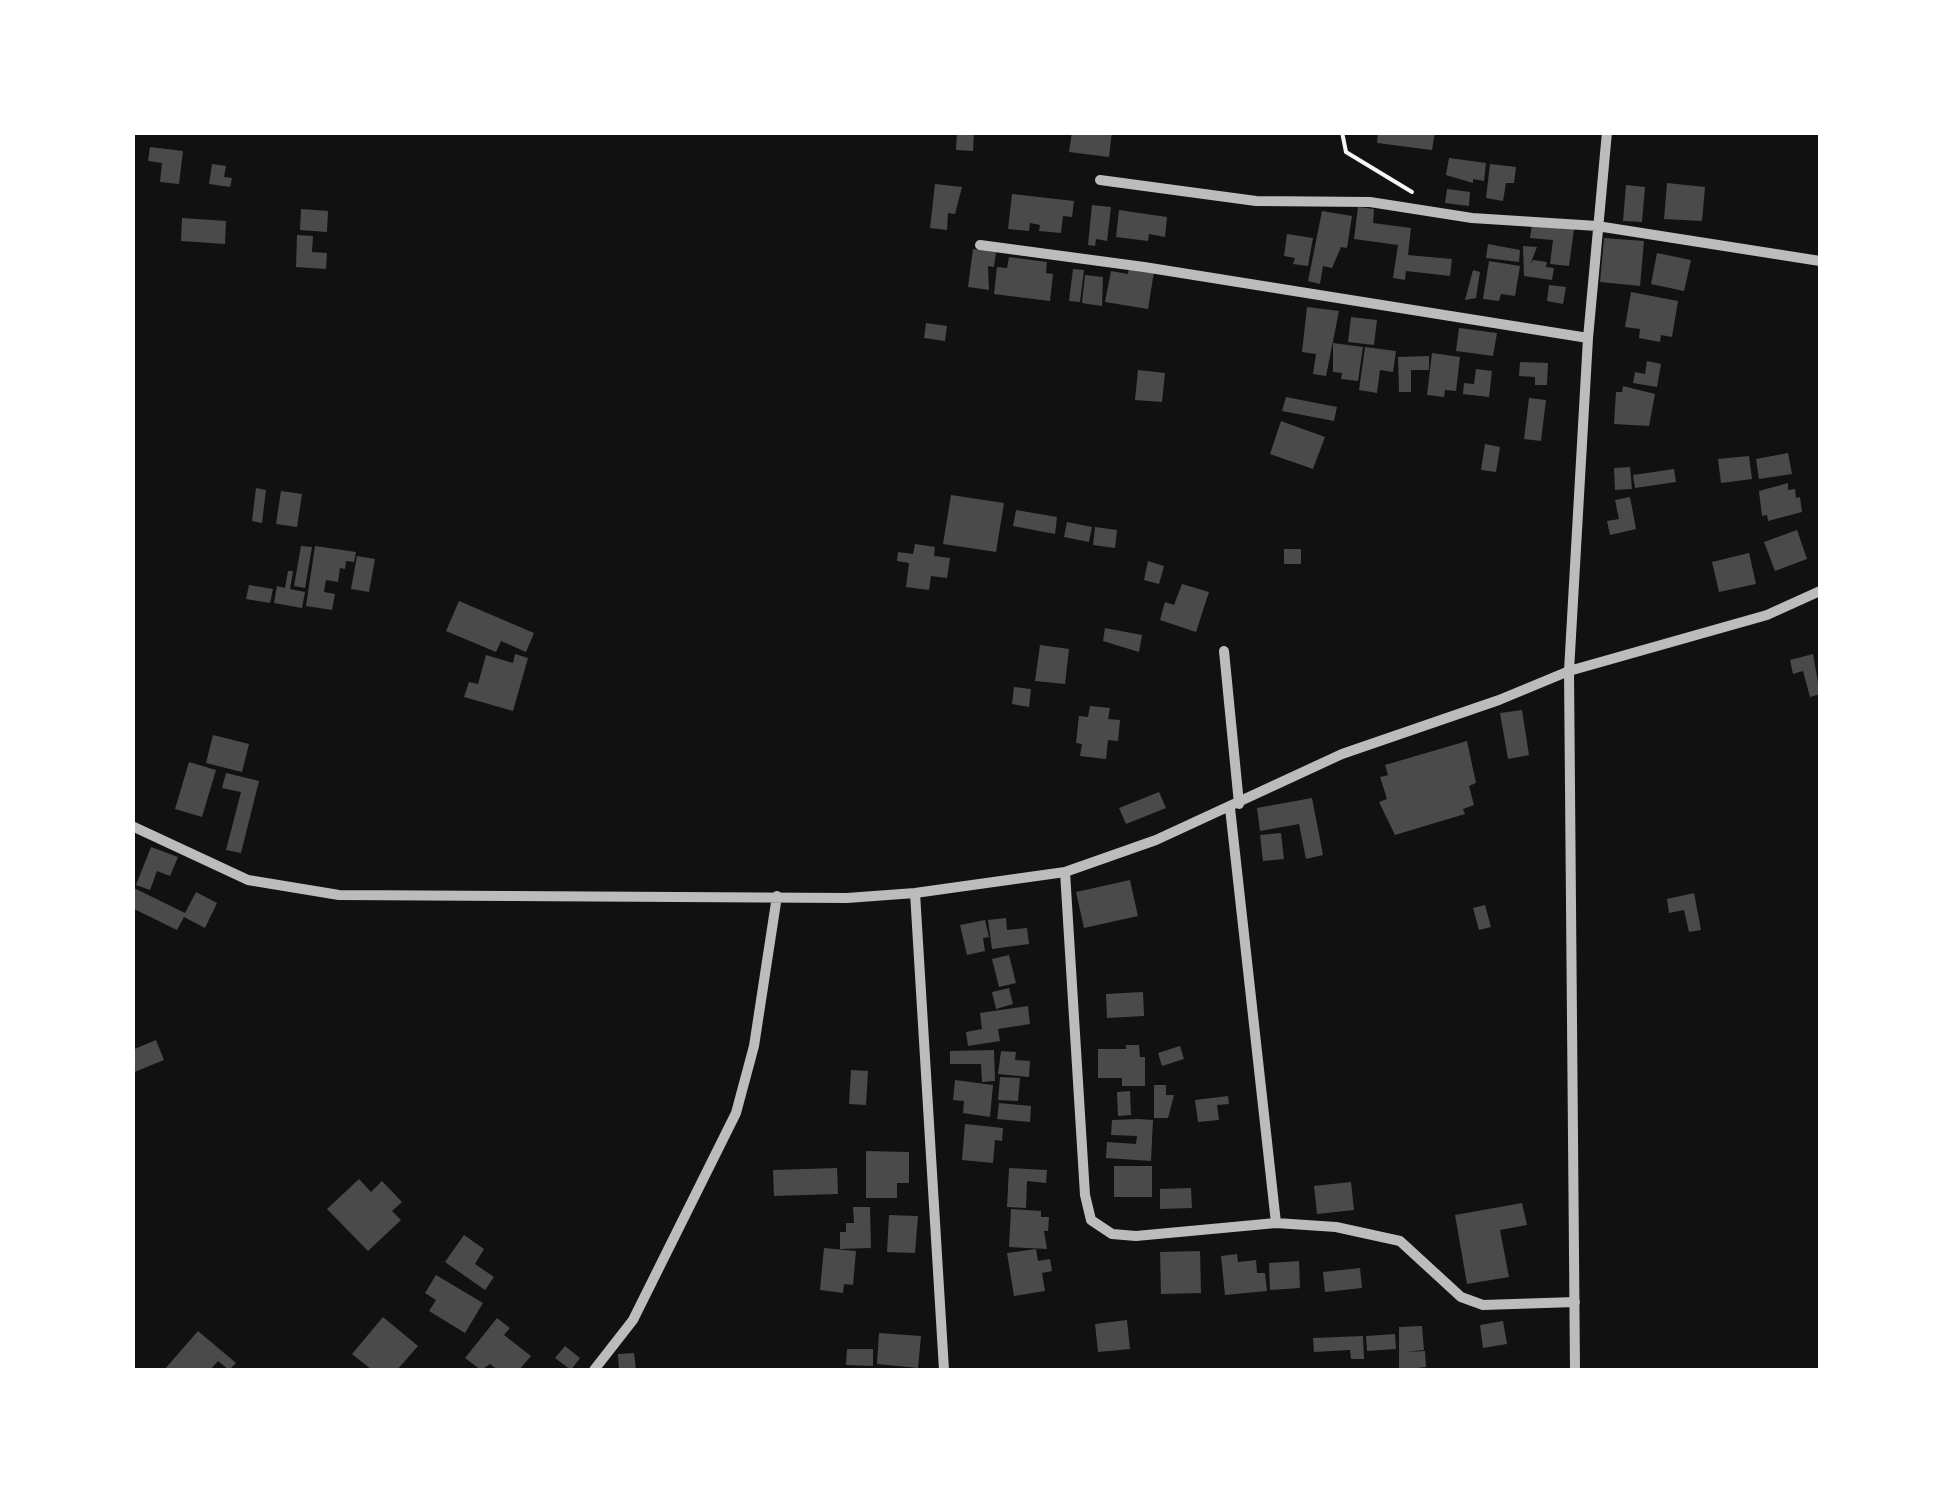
<!DOCTYPE html>
<style>
body{margin:0}
#map{position:relative;width:1953px;height:1503px;overflow:hidden;background:#111;font-family:"Crimson Pro",serif}
canvas{display:block}
.frame{position:absolute;inset:0;border:135px solid #fff;pointer-events:none}
</style>
<div id="map">
<canvas width="1953" height="1503"></canvas>
<div class="frame"></div>
</div>
<script>
const c = document.querySelector('canvas').getContext('2d');
c.lineJoin = 'round';
function paint(path, color) { c.fillStyle = color; c.fill(path, 'evenodd'); }
function strokePath(path, color, width, dash) { c.strokeStyle = color; c.lineWidth = width; c.lineCap = dash ? 'butt' : 'round'; c.setLineDash(dash || []); c.stroke(path); }
paint(new Path2D(`
 M957 132H974L973 151 956 150Z
 M1072 132H1112L1109 157 1069 152Z
 M1378 132H1435L1432 150 1377 143Z
 M150 147 183 151 179 184 160 182 162 163 148 161Z
 M1449 158 1486 163 1484 181 1473 179V183L1446 175Z
 M212 164 226 166 224 177 232 178 230 187 209 184Z
 M1490 164 1516 167 1514 183H1506L1503 201 1486 198Z
 M1667 183 1705 187 1702 221 1664 219Z
 M935 184 962 187 955 214 948 213 947 230 930 228Z
 M1626 185 1645 187 1642 222 1623 221Z
 M1447 189 1470 192 1469 206 1445 203Z
 M1012 194 1074 201 1072 217 1063 216 1061 233 1039 231 1040 225 1030 223 1029 231 1008 229Z
 M1092 205 1111 207 1107 241 1096 239 1095 246 1088 245Z
 M1358 207 1374 209 1373 223 1411 228 1408 255 1452 259 1450 276 1406 271 1405 280 1393 278 1398 245 1354 239Z
 M301 209 328 211 327 232 300 230Z
 M1119 210 1167 217 1165 237 1149 234 1148 241 1116 237Z
 M1322 211 1352 216 1347 248 1341 247 1332 268 1323 266 1320 284 1308 281Z
 M182 218 226 221 225 244 181 241Z
 M1532 224 1574 229 1569 266 1550 264 1553 240 1530 238Z
 M1287 234 1313 238 1308 266 1293 264 1295 258 1284 256Z
 M297 235 313 236 312 252 327 253 326 269 296 267Z
 M1604 238 1644 241 1640 286 1600 282Z
 M1488 244 1520 250 1519 262 1486 258Z
 M1523 246 1537 247 1530 265 1533 260 1547 262 1546 267 1554 268 1552 280 1524 276Z
 M973 249 996 252 994 267 988 266 989 290 968 287Z
 M1657 253 1691 260 1684 291 1651 284Z
 M1009 257 1047 262 1046 273 1053 274 1050 301 994 294 997 267 1007 268Z
 M1489 261 1520 266 1515 296 1501 294 1499 301 1483 299Z
 M1129 267 1154 272 1148 309 1105 302 1111 271 1128 274Z
 M1073 269 1084 270 1080 302 1069 301Z
 M1473 270 1480 272 1476 298 1465 300Z
 M1085 275 1103 277 1102 306 1082 303Z
 M1549 285 1566 287 1563 304 1547 301Z
 M1631 292 1678 301 1672 337 1661 335 1660 342 1639 338 1640 329 1625 327Z
 M1307 307 1339 311 1326 376 1313 374 1316 354 1302 352Z
 M1351 317 1377 320 1374 345 1348 342Z
 M926 323 947 326 945 341 924 338Z
 M1459 328 1497 333 1493 356 1456 351Z
 M1333 343 1363 347 1358 381 1341 379 1342 373 1333 372Z
 M1365 347 1396 351 1393 372 1380 370 1377 393 1359 390Z
 M1432 353 1460 357 1456 391 1445 390 1444 397 1427 395Z
 M1429 356V370H1411V392H1399L1398 357Z
 M1647 361 1661 364 1657 387 1633 383 1635 372 1645 374Z
 M1520 362 1548 363 1547 385H1535V377L1519 376Z
 M1476 369 1492 371 1489 397 1463 394 1464 383 1474 384Z
 M1138 370 1165 373 1162 402 1135 400Z
 M1623 386 1655 394 1649 426 1614 424 1616 392H1622Z
 M1286 397 1337 407 1334 421 1282 411Z
 M1529 398 1546 400 1541 441 1524 439Z
 M1281 421 1325 437 1313 469 1270 454Z
 M1485 444 1500 447 1496 472 1481 470Z
 M1788 453 1792 474 1759 479 1756 459Z
 M1749 456 1752 479 1721 483 1718 459Z
 M1630 467 1632 489 1615 490 1614 468Z
 M1674 469 1676 482 1635 488 1633 475Z
 M1788 483V490L1795 489 1796 498 1800 497 1802 512 1768 521 1767 515 1762 516 1759 491Z
 M256 488 266 490 262 523 252 521Z
 M281 491 302 494 297 527 276 524Z
 M951 495 1004 503 996 552 943 544Z
 M1630 497 1636 529 1610 535 1607 521 1619 519 1615 500Z
 M1016 510 1057 517 1055 534 1013 526Z
 M1067 522 1092 527 1089 542 1064 537Z
 M1095 527 1117 530 1115 548 1093 545Z
 M1797 530 1807 559 1775 571 1764 542Z
 M915 544 935 547 934 556 950 558 947 578 931 576 929 590 906 587 909 563 897 561 898 552 913 554Z
 M301 546 312 547 305 588 294 586Z
 M315 546 356 552 354 562 346 561 345 569 340 568 338 582 326 580 324 592 335 594 332 610 306 606Z
 M1284 549H1301V564H1284Z
 M1749 553 1756 584 1719 592 1712 562Z
 M357 556 375 559 369 592 351 589Z
 M1148 561 1164 566 1159 584 1144 580Z
 M288 571H293L290 589 305 592 302 608 274 603 277 586 285 588Z
 M1182 584 1209 592 1196 632 1160 620 1165 602 1174 605Z
 M249 585 273 589 270 603 246 599Z
 M459 601 534 633 526 652 501 641 496 652 446 631Z
 M1105 628 1142 635 1139 652 1103 641Z
 M1040 645 1069 649 1065 684 1035 681Z
 M515 654 528 658 513 711 464 697 469 682 478 684 486 655 513 663Z
 M1813 654 1820 694 1810 697 1803 671 1793 674 1790 660Z
 M1014 687 1031 689 1029 707 1012 704Z
 M1090 706 1110 708 1108 719 1120 720 1118 741 1108 740 1106 759 1080 756 1082 744 1076 743 1079 716 1088 717Z
 M1522 710 1529 755 1508 759 1500 713Z
 M213 735 249 744 242 772 206 763Z
 M1467 741 1476 783 1469 786 1474 805 1463 809 1465 814 1395 835 1379 802 1387 799 1380 777 1388 775 1385 765Z
 M189 762 216 770 202 817 175 809Z
 M226 773 259 781 241 853 226 850 241 792 222 788Z
 M1159 792 1166 808 1126 824 1119 808Z
 M1312 798 1323 855 1306 859 1299 824 1260 831 1257 808Z
 M1281 833 1284 859 1263 861 1260 835Z
 M151 847 178 857 170 876 157 871 150 890 136 885Z
 M1130 880 1138 916 1084 928 1076 892Z
 M132 887 185 913 196 892 217 903 205 928 184 917 177 930 132 908Z
 M1694 893 1701 930 1689 932 1684 910 1669 913 1667 899Z
 M1485 905 1491 927 1479 930 1473 908Z
 M1006 918 1007 930 1027 928 1029 944 992 949 988 920Z
 M985 920 989 937 983 938 985 951 967 955 960 925Z
 M1009 955 1016 983 999 987 992 959Z
 M1009 988 1013 1004 996 1009 992 992Z
 M1143 992 1144 1016 1107 1018 1106 994Z
 M1028 1006 1030 1024 998 1029 1000 1041 968 1046 966 1032 982 1029 980 1013Z
 M156 1040 164 1060 132 1073V1050Z
 M1126 1045H1139L1140 1057H1145V1086H1122V1078H1098V1049H1126Z
 M1180 1046 1184 1059 1162 1066 1158 1053Z
 M994 1050 995 1081 982 1082 981 1064H950V1051Z
 M1001 1051 1016 1052 1015 1060 1030 1061 1029 1077 998 1074Z
 M851 1070 868 1071 866 1105 849 1104Z
 M1000 1077 1020 1078 1018 1101 998 1100Z
 M955 1080 993 1085 990 1117 963 1113 964 1101 953 1100Z
 M1154 1085H1166V1095H1174L1168 1118H1154Z
 M1130 1091 1131 1115 1118 1116 1117 1092Z
 M1228 1096 1229 1104 1217 1105 1219 1120 1198 1122 1195 1100Z
 M999 1103 1031 1106 1030 1122 997 1119Z
 M1138 1119 1153 1120 1151 1161 1106 1158 1107 1142 1136 1144 1137 1136 1111 1135 1112 1120Z
 M965 1124 1003 1128 1002 1141 995 1140 993 1163 962 1160Z
 M866 1151 909 1152V1183H897V1198H866Z
 M1114 1166H1152V1197H1114Z
 M837 1168 838 1194 774 1196 773 1170Z
 M1009 1168 1047 1170 1046 1183 1027 1181 1026 1208 1007 1207Z
 M359 1179 371 1192 382 1181 402 1202 392 1211 401 1220 368 1251 327 1209Z
 M1351 1182 1354 1210 1317 1214 1314 1186Z
 M1191 1188 1192 1208 1160 1209V1189Z
 M1522 1203 1527 1225 1500 1230 1509 1277 1467 1284 1455 1215Z
 M853 1207H870L871 1248 840 1249V1232H846V1223H854Z
 M1011 1209 1041 1211V1217H1049L1048 1231H1044L1047 1249 1009 1247Z
 M889 1215 918 1216 915 1253 887 1252Z
 M464 1235 484 1249 475 1264 494 1277 485 1290 445 1262Z
 M824 1248 856 1251 853 1285 844 1284 843 1293 820 1290Z
 M1036 1249 1038 1261 1050 1259 1052 1271 1042 1273 1045 1291 1014 1296 1007 1253Z
 M1200 1251 1201 1293 1161 1294 1160 1252Z
 M1237 1254 1238 1262 1256 1260 1257 1273H1265L1267 1291 1225 1295 1221 1256Z
 M1299 1261 1300 1288 1270 1290 1269 1263Z
 M1360 1268 1362 1288 1325 1292 1323 1272Z
 M436 1275 483 1303 465 1333 429 1311 436 1300 425 1293Z
 M383 1317 418 1346 397 1370H372L352 1354Z
 M497 1318 510 1328 504 1335 531 1356 519 1370H498L490 1364 481 1370 465 1358Z
 M1127 1320 1130 1349 1098 1352 1095 1324Z
 M1503 1321 1507 1344 1483 1348 1480 1325Z
 M1422 1326 1424 1350 1404 1352 1425 1351 1426 1367 1399 1370V1327Z
 M198 1331 236 1363 229 1370 218 1361 210 1370H164Z
 M879 1333 921 1336 918 1368 877 1364Z
 M1395 1334 1396 1349 1367 1351 1366 1336Z
 M1363 1336 1364 1359H1351L1350 1350 1314 1352 1313 1338Z
 M565 1346 580 1358 571 1370 555 1358Z
 M847 1349H873V1366L846 1365Z
 M634 1353 636 1370H619L618 1354Z`), '#4a4a4a');
strokePath(new Path2D(`
 M1342 132 1346 152 1412 192`), '#f5f5f5', 4);
strokePath(new Path2D(`
 M1100 180 1256 201 1370 202 1472 218 1597 226 1820 261
 M980 245 1144 267 1588 338
 M1224 651 1239 804
 M1230 808 1276 1223
 M132 826 248 880 339 895 847 898 915 893 1065 872 1156 840 1342 754 1499 700 1569 671 1767 615 1820 591
 M1065 872 1085 1195 1091 1220 1112 1234 1136 1236 1276 1223 1336 1227 1400 1241 1461 1297 1483 1305 1575 1302
 M915 893 944 1370
 M594 1370 633 1320 736 1113 754 1046 777 896
 M1575 1370 1569 671 1588 338 1607 132`), '#bcbcbc', 10);
</script>
